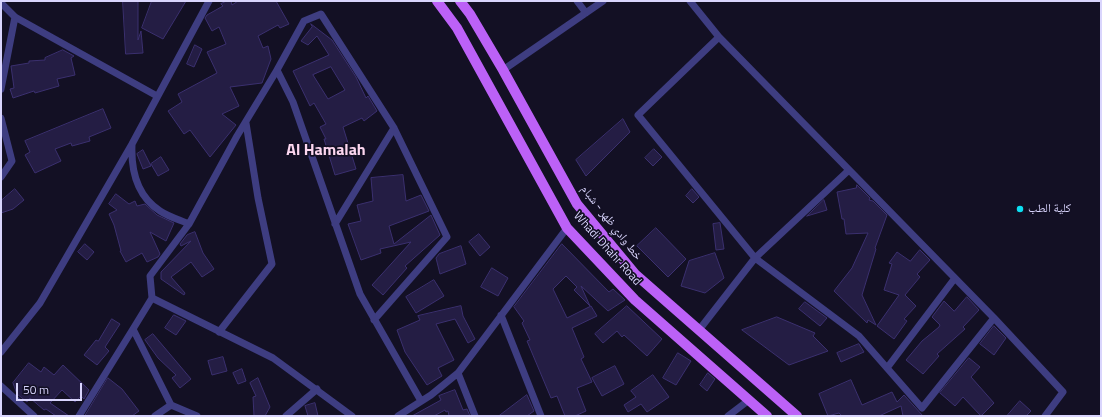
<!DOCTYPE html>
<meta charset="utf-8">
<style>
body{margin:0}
#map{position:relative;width:1102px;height:417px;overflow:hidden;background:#131024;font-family:"Titillium Web",sans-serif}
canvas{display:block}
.frame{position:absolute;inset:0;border:2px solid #d9d5fd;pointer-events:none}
.scale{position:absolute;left:16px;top:383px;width:66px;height:18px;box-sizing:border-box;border:2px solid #d9d5fd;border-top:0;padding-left:5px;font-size:12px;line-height:14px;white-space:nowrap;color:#d9d5fd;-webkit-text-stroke:3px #131024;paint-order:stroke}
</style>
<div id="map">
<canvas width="1102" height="417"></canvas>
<div class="frame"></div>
<div class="scale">50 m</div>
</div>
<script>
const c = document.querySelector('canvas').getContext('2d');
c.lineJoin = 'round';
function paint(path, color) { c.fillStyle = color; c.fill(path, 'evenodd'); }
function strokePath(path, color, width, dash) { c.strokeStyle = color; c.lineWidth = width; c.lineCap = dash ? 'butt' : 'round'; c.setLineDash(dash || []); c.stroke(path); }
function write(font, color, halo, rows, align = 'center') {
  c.font = font + ' "Titillium Web","Noto Naskh Arabic",sans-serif'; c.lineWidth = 3.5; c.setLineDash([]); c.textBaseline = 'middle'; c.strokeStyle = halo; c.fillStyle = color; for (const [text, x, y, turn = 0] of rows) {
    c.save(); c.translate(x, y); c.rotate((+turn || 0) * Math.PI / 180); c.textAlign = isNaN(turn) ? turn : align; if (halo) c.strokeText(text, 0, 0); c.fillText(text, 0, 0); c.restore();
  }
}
const building = new Path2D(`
 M123 1H138V40L141 31 143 53 126 54Z
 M152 1H186L163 39 142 28Z
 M227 1H231L232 5 238 1H276L289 24 280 28 278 25 258 36 263 48 268 46 271 59 262 83 230 87 239 106 222 114 236 125 210 157 190 130 184 134 168 111 182 102 178 94 217 73 207 52 226 44 219 27 212 31 205 18 207 15 223 6 221 4Z
 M311 24 332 40 356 77 366 98 368 96 377 111 364 121 362 118 343 127 356 169 335 175 324 139H326L320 127 326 124 314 103 310 106 293 71 329 55 317 36 308 45 301 41 312 27ZM331 67 345 90 328 99 313 75Z
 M195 45 202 49 194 67 187 64Z
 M63 50 74 56 71 58 75 75 57 79 59 86 35 93 34 91 13 98 10 89 14 88 11 66 29 63V61L45 60V58Z
 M103 109 111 128 89 137 90 141 72 146 71 143 55 149 61 161 35 173 25 155 30 152 25 141Z
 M623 119 630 132 586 176 576 160Z
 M654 149 662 157 653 166 645 158Z
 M143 150 151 166 143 169 137 154Z
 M161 157 169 170 158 176 151 164Z
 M403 175 406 201 421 195 429 211 389 226 394 244 431 215 440 235 405 266 407 268 383 295 372 285 411 242 380 249 381 253 361 260 348 224 361 221 357 205 373 201 371 178Z
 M857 185 870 198 869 200 873 201 887 215 875 248 876 249 862 295 876 325 868 320 867 323 834 291 852 268 868 233 846 234 844 219H842L837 192 856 188Z
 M15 189 24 200 13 209 1 213V201Z
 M692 189 699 197 693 203 686 196Z
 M116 194 129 204 135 201 137 206 145 204 157 215 174 223 166 241 150 232 160 254 158 257 147 262 142 253 126 262 120 251H121L114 225 109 214 117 210 109 204Z
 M824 200 827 210 807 216Z
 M720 223 724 249 716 250 713 224Z
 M656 228 686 259 668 277 637 246Z
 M195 232 203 253 214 269 202 277 191 262 171 277 185 293 184 295 161 279V272L191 241 181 246 180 244 187 235Z
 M479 234 490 247 480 256 469 242Z
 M85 244 94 252 87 260 78 252Z
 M562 244 609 292 613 289 625 300 608 311 581 286 590 306 574 290 577 287 566 276 553 289 567 318 591 306 597 316 572 328 584 357 581 359 592 382 577 388 586 411 575 416H565L557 396 551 398 527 341 530 340 522 323 524 321 514 307Z
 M461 246 466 264 440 274 436 258 439 254Z
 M920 250 930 260 917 274 920 277 905 295 916 306 904 319 907 321 894 339 877 326 899 295 884 290 892 264 889 263 897 252 910 261Z
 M715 253 724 278 705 293 681 286 689 261Z
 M492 268 508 278 498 296 481 287Z
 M434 280 444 296 416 313 406 297Z
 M967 297 979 310 963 327 965 329 937 354 939 356 923 374 906 360 922 341 939 327 940 325 932 317 944 301 954 311Z
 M805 302 827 318 820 326 799 309Z
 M461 306 463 316 475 339 468 343 455 319 436 324 454 360 438 368 442 376 427 385 405 352 397 330 420 320 418 316Z
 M627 306 662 339 647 356 624 335 622 337 617 331 603 343 595 334Z
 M174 315 186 321 176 335 165 328Z
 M777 317 815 333 813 336 828 351 789 365 742 330Z
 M112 319 120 324 105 347 109 351 97 365 84 355 96 340 98 341Z
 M994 326 1006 338 994 355 980 344Z
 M153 334 191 379 180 388 172 378 176 375 158 358 145 340Z
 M859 344 864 352 841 362 837 353Z
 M678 353 691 361 676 385 663 378Z
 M223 357 227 371 212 375 208 361Z
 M969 358 980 367 971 377 994 403 981 416 963 397 955 406 940 393Z
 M29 363 41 372 44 367 54 375 63 365 89 390 84 399 81 396 75 402 62 390 50 403 69 416H56L46 409 44 410 30 398 27 402 17 394 13 383Z
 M615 366 624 384 602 396 592 378Z
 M242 369 246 381 238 384 233 373Z
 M708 373 715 379 707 391 700 385Z
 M653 375 669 397 647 412 641 404 628 412 624 405 636 397 631 391Z
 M108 378 122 389 139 411 132 416H85Z
 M258 378 270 407 265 416H254L253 397 256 396 250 383Z
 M851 380 862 405 892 392 897 402 904 395 923 416H903L901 406 879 416H842L839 413 828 416 819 394Z
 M455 390 463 410 467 409 470 416H449L448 411 446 412 445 410 434 416H412L441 400 439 396Z
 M527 395 534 411 527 416H499Z
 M1020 401 1031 411 1026 416H1007Z
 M315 403 318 416H308L305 406Z`);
paint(building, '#241d44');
strokePath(building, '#3b306f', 1);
strokePath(new Path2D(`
 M577 1 586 13
 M690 1 719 37 994 318 1063 392 1045 416
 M1 3 15 17 157 96
 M719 37 638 115 755 258 859 336 922 408 994 318
 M277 70 237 136 189 224 150 276 152 298 273 358 352 416
 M503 70 603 1
 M1 89 15 17
 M1 118 12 161 1 177
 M132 145C131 170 137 196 160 211 169 217 180 220 189 224
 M335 224 394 128
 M152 298 133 329 171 405
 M501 315 541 416
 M374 320 447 237 394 128 321 14 304 21 277 70 293 102 360 294 421 401
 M699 330 755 258 849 170
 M219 332 272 264 258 198 246 123
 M1 352 40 303 132 144 209 1
 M887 368 955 278
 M458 373 475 416
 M1 386 34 416
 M79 416 133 329
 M155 416 171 405 197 416
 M286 416 317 389
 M398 416 431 395 458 373 567 228
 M728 416 749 400`), '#3e3d81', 7);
strokePath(new Path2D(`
 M437 1 457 28 567 228 635 300 767 416
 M460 1 470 14 503 70 577 204 635 274 797 416`), '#bc61f7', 10);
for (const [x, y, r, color] of [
 [1020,209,4,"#0cdff2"]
]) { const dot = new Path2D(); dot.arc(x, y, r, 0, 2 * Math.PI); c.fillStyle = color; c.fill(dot); strokePath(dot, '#131024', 1.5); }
write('12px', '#d9d5fd', '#131024', [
 ["كلية الطب",1028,209]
], 'left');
write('12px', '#d9d5fd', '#131024', [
 ["خط وادي ظهر - شبام",611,223,52],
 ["Whadi Dhahr Road",607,249,48]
]);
write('bold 16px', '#fdd7f0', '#131024', [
 ["Al Hamalah",326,151]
]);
</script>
